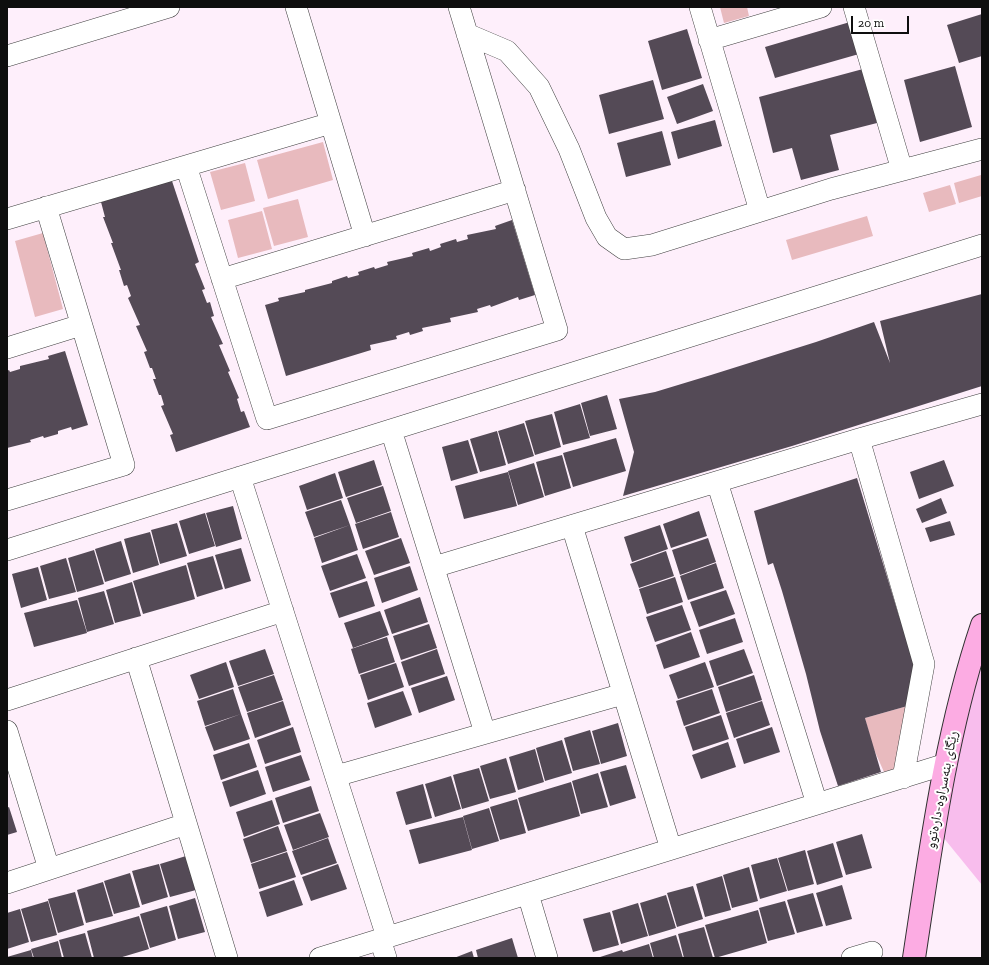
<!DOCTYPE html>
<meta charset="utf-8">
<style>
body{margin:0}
#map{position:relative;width:989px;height:965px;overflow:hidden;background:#feeffb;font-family:"Zilla Slab",serif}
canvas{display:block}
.frame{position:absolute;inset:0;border:8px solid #0e0e0e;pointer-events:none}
.scale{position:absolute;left:851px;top:16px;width:58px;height:18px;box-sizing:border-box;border:2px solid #0e0e0e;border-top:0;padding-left:5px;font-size:12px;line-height:14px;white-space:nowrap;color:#0e0e0e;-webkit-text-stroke:3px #fff;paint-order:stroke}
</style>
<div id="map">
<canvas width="989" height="965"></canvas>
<div class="frame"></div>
<div class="scale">20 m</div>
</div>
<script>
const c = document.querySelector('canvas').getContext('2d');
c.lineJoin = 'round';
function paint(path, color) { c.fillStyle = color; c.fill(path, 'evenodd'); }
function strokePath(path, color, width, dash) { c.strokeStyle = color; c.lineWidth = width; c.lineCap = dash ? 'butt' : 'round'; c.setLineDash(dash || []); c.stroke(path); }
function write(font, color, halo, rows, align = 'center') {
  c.font = font + ' "Zilla Slab","Noto Naskh Arabic",serif'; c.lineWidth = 4; c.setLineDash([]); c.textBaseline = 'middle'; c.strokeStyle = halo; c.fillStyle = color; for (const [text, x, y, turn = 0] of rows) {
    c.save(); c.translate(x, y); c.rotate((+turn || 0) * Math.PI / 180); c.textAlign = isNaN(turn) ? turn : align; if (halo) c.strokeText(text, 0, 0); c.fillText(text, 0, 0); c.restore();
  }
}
paint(new Path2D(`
 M720 7H747L749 16 724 23Z
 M323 142 333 180 268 199 257 160Z
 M245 163 255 201 221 210 210 172Z
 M981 175 982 196 959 203 954 183Z
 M950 185 956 204 929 212 923 193Z
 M298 199 308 237 274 246 263 208Z
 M262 211 272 249 238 258 228 220Z
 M867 216 873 236 792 260 786 240Z
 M43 233 63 309 35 317 15 241Z
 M911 705 898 768 884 772 872 745 865 718Z`), '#e8babe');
paint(new Path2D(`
 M982 625V885L934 826Z`), '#f8bded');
paint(new Path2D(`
 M982 14V56L959 63 947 25Z
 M850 22 859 54 775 78 765 47Z
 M687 29 702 78 662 90 648 41Z
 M955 66 972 127 920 142 904 80Z
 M863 69 877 123 830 135 839 170 801 180 792 148 773 153 759 97Z
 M653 80 664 119 609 134 599 95Z
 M703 84 713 111 677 124 667 97Z
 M715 120 722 146 678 159 671 132Z
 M662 131 671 165 626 177 617 143Z
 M171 178 199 262 195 264 205 289 202 290 207 303 210 302 214 316 211 317 223 344 219 345 230 371 228 372 239 398 237 399 241 412 244 411 250 427 176 452 170 435 173 434 161 406 164 405 161 395H159L153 379H156L152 368H150L144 352 147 351 136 326 140 325 128 298 131 296 127 285 124 286 119 270H121L111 243H113L103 217H105L101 202Z
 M512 220 535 295 519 300 518 297 491 307 490 305 477 309 478 312 450 318 451 322 422 328 423 331 410 335 409 332 396 336 397 339 370 345 371 350 286 376 265 305 279 301 278 298 305 292V290L332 283V281L347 276 348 278 359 275 358 272 374 267 375 269 388 265 387 262 413 256 412 253 429 248 430 251 441 247 440 244 456 239 457 242 468 239 467 235 496 229 495 226Z
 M982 294V386L792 446 623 496 634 452 619 399 655 392 711 375 816 342 874 322 890 363 880 321Z
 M65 351 88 425 72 430 71 427 58 431V434L44 438 43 436 30 440 31 442 7 448V371L9 370 10 372 20 369V366L49 359 48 356Z
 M607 395 617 429 590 436 581 403Z
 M580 404 590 438 563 445 554 412Z
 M552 414 561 447 535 455 525 421Z
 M524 423 534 456 508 464 498 431Z
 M497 431 506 465 480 472 470 439Z
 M616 438 626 471 573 487 563 453Z
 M468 440 478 473 451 481 442 447Z
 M562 455 571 488 545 496 536 462Z
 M374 460 382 485 346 497 338 472Z
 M944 460 954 486 919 499 910 472Z
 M534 463 544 497 518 505 508 471Z
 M508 472 517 506 464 519 455 486Z
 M335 473 343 498 307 510 299 486Z
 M857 478 899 616 918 668 911 705 865 718 881 772 838 786 820 731 806 674 782 591 773 563 768 565 754 511Z
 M383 486 391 511 356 523 347 498Z
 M941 498 947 513 922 523 916 509Z
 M341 500 350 525 314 537 305 512Z
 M233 506 242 539 216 547 206 513Z
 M699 511 707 536 671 548 663 524Z
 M391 512 399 537 363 549 355 524Z
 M205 513 215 546 189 554 179 521Z
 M950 521 955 535 930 542 925 528Z
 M177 523 187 556 160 564 151 530Z
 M350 525 358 550 322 563 314 538Z
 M660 525 668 549 632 562 624 537Z
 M150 532 159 565 133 573 124 539Z
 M401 538 410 563 374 575 365 551Z
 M708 538 716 562 680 575 672 550Z
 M121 541 131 574 105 582 95 549Z
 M241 548 251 581 225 589 215 555Z
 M94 550 104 584 77 592 68 558Z
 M666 551 674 576 639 588 630 564Z
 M357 554 366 578 330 591 321 566Z
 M213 556 223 589 197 597 187 563Z
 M66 558 76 592 49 599 40 566Z
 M716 563 724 588 688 600 680 576Z
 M186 565 195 599 143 614 133 581Z
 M410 566 418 590 382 603 374 578Z
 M38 567 47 600 21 608 12 574Z
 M675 577 683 602 647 614 639 589Z
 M367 581 375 606 339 618 330 593Z
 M132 582 141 616 115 623 106 590Z
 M726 590 735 614 699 627 690 602Z
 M104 591 114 624 87 632 78 598Z
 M420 597 428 622 392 634 384 610Z
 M77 600 87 633 34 647 24 613Z
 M682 605 691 630 655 642 646 617Z
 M380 611 389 635 353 648 344 623Z
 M735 618 743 642 707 654 699 630Z
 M429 624 437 648 401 660 393 636Z
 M691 632 700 657 664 669 656 645Z
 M387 637 395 662 359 674 351 649Z
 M265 649 274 674 238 686 229 661Z
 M437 649 445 674 409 686 401 662Z
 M744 649 753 673 717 686 709 661Z
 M226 662 234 687 199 699 190 675Z
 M705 662 714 687 678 699 669 675Z
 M396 663 404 687 368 700 360 675Z
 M274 675 283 700 247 712 238 687Z
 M754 675 762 700 726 712 718 687Z
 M447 676 455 700 419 713 411 688Z
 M233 689 241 714 205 726 197 701Z
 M712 689 720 713 684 726 676 701Z
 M403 691 412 715 375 728 367 703Z
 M283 701 291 725 255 738 247 713Z
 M762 701 770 725 734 738 726 713Z
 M241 714 250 739 214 751 205 727Z
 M721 715 729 739 693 751 685 727Z
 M618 723 627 756 601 764 592 731Z
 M293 727 301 752 265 764 257 740Z
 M772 727 780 752 744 764 736 739Z
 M590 730 600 764 573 771 564 738Z
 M562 740 572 773 545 781 536 748Z
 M728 742 736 767 701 779 692 755Z
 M249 743 257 767 221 780 213 755Z
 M535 749 544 782 518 790 509 757Z
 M301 755 310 780 273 792 265 767Z
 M506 758 516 792 490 799 480 766Z
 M626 765 636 798 610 806 600 772Z
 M479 768 489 801 462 809 453 775Z
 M258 770 266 794 230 807 222 782Z
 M598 773 608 807 581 814 572 781Z
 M451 776 461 809 435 817 425 784Z
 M571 782 580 816 528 831 518 798Z
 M423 784 432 818 406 825 396 792Z
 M311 786 319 811 283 823 275 798Z
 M517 799 526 833 500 840 490 807Z
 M272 800 280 824 244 837 236 812Z
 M9 807 17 832 7 835V808Z
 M489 808 499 841 472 849 463 816Z
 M320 813 329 837 293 850 284 825Z
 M463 817 472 850 419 864 409 830Z
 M278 826 287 851 251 863 243 839Z
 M862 834 872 868 846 875 836 842Z
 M328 838 337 863 301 875 292 851Z
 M833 843 843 877 817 885 807 851Z
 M805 850 814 884 788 891 778 858Z
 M287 852 296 877 259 889 251 864Z
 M186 856 196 890 170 897 160 864Z
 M777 858 787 891 760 899 751 865Z
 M159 864 168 897 142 905 132 871Z
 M338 864 347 889 311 901 302 877Z
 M749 867 758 901 732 908 723 875Z
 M130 873 140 907 114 914 104 881Z
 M722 876 731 910 705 917 696 884Z
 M294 880 303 905 267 917 259 892Z
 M103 882 113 916 86 923 77 890Z
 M842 885 852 919 826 926 816 893Z
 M693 886 703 919 677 927 667 893Z
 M75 892 84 925 58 933 48 899Z
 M813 893 823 926 797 933 787 900Z
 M666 895 676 928 649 936 640 903Z
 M195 898 205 932 178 939 169 906Z
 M48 901 57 935 31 942 21 909Z
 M785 901 795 934 768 941 759 908Z
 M638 903 648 936 621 944 612 911Z
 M167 906 176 940 150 948 140 914Z
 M20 909 29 942 7 949V913Z
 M758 910 767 943 715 958 705 925Z
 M610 912 619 945 593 952 583 919Z
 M139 916 149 949 119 958H94L87 931Z
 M704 927 713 958H684L678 934Z
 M85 933 92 958H64L59 940Z
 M676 935 683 958H654L650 943Z
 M512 938 518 958H478L476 950Z
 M58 941 62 958H34L31 949Z
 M649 944 653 958H597L622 950 623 952Z
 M31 950 33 958H7V957Z
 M472 951 474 958H454Z`), '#544a56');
const street = new Path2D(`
 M296 7 365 236
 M700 7 760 211
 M854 7 902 170
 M467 34 507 51 539 87 569 149 596 218 607 237 624 249 652 245 831 189 982 149
 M709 40 821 7
 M7 56 169 7
 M186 166 267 419 557 330 459 7
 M7 219 331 123
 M222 279 515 190
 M7 348 81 325
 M391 430 485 733
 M859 439 924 664 903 778
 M240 477 387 937
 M717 482 817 804
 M7 500 124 465 46 207
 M572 526 671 849
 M7 550 982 245
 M434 567 859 439 982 404
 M136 658 227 958
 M7 700 283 611
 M7 731 49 869
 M336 776 623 694
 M7 883 186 824
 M528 894 547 958
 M380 939 386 958
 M320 958 946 764
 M852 958 872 952`);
const secondary = new Path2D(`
 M914 958C931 846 946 732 982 625`);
strokePath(street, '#414141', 22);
strokePath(secondary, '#303030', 24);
strokePath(street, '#fff', 21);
strokePath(secondary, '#fcace3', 22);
write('14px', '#0e0e0e', '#fff', [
 ["رێگای بنەسراوە-دارەتوو",942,790,-79]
]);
</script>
